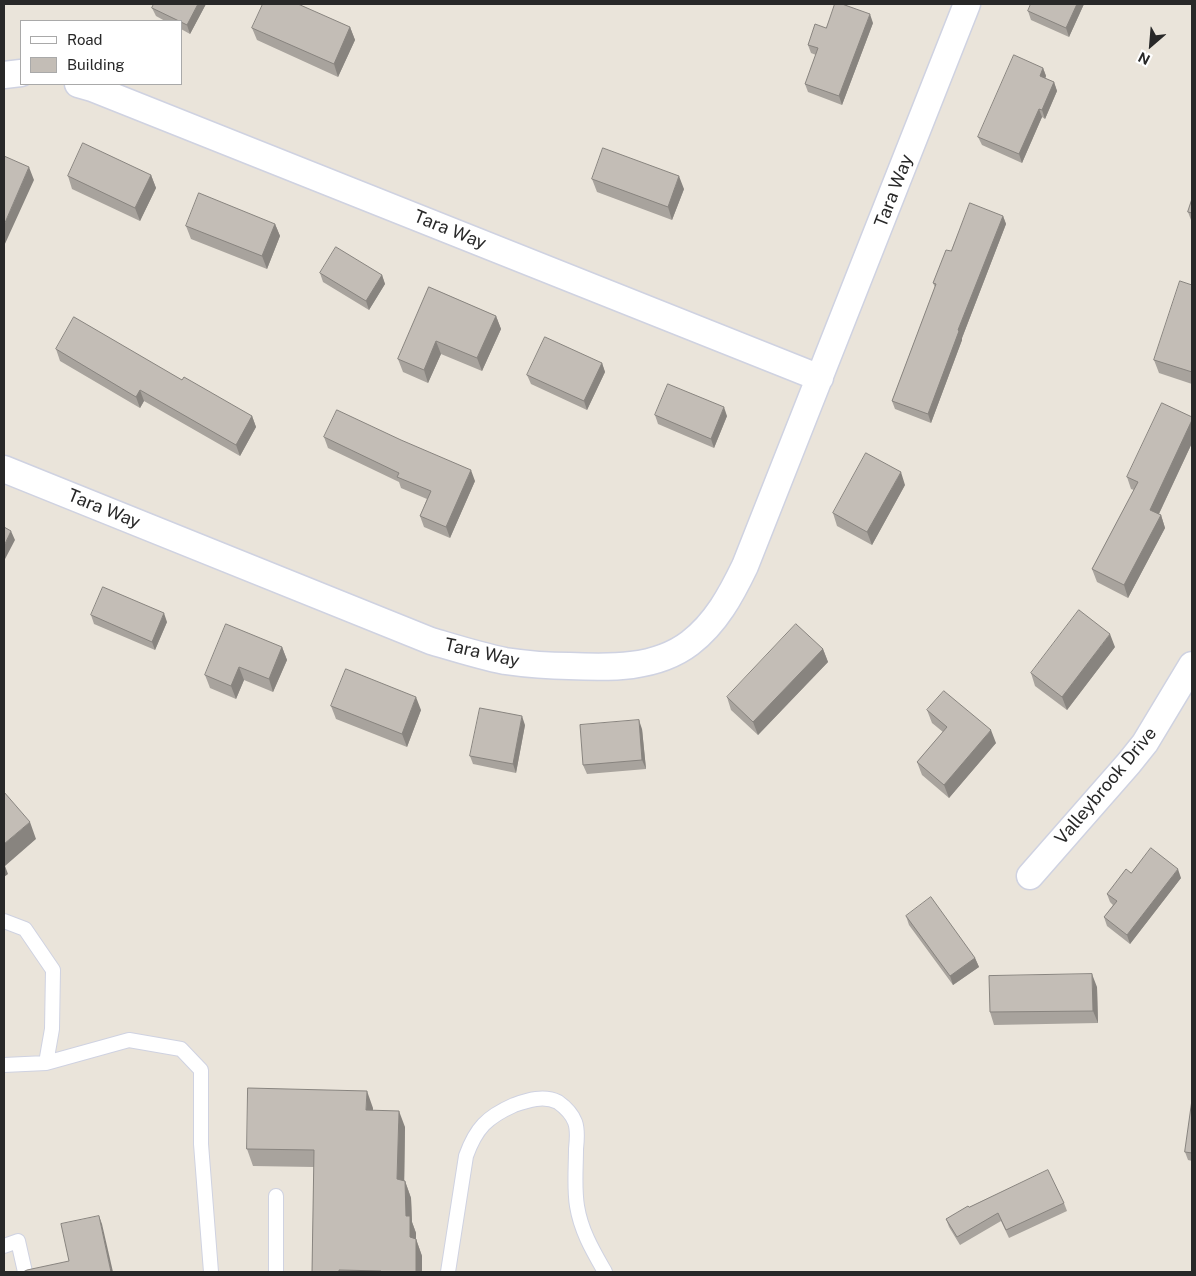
<!DOCTYPE html>
<style>
body{margin:0}
#map{position:relative;width:1196px;height:1276px;overflow:hidden;background:#eae4da;font-family:"Public Sans",sans-serif}
canvas{display:block}
.frame{position:absolute;inset:0;border:5px solid #282828;pointer-events:none}
.legend{position:absolute;left:20px;top:20px;width:162px;height:65px;box-sizing:border-box;background:#fff;border:1px solid #a9a9a9;margin:0;padding:6px 9px;list-style:none;font-size:15px;color:#282828}
.legend li{display:flex;align-items:center;gap:10px;height:25px}
.legend b{width:25px;border:1px solid #a9a9a9}
.north{position:absolute;left:1126px;top:20px;width:50px;height:50px;-webkit-text-stroke:4px #fff;paint-order:stroke;rotate:207deg;font-size:14px;font-weight:700;line-height:20px;text-align:center;color:#282828}
.north::after{content:'';display:block;margin:auto;width:18px;height:22px;background:#282828;clip-path:polygon(50% 0,100% 100%,50% 72%,0 100%)}
</style>
<div id="map">
<canvas width="1196" height="1276"></canvas>
<div class="frame"></div>
<ul class="legend">
<li><b style="height:6px;background:#fff"></b>Road</li>
<li><b style="height:14px;background:#c3bdb6"></b>Building</li>
</ul>
<div class="north">N</div>
</div>
<script>
const c = document.querySelector('canvas').getContext('2d');
c.lineJoin = 'round';
function strokePath(path, color, width, dash) { c.strokeStyle = color; c.lineWidth = width; c.lineCap = dash ? 'butt' : 'round'; c.setLineDash(dash || []); c.stroke(path); }
function paint(path, color) { c.fillStyle = color; c.fill(path, 'evenodd'); }
function write(font, color, halo, rows, align = 'center') {
  c.font = font + ' "Public Sans",sans-serif'; c.lineWidth = 4; c.setLineDash([]); c.textBaseline = 'middle'; c.strokeStyle = halo; c.fillStyle = color; for (const [text, x, y, turn = 0] of rows) {
    c.save(); c.translate(x, y); c.rotate((+turn || 0) * Math.PI / 180); c.textAlign = isNaN(turn) ? turn : align; if (halo) c.strokeText(text, 0, 0); c.fillText(text, 0, 0); c.restore();
  }
}
const lane = new Path2D(`
 M4 921 25 929 53 970 52 1029 46 1063
 M4 1065 46 1063 129 1040 181 1049 201 1070V1144L211 1272
 M276 1196V1272
 M4 1246 18 1241 25 1272
 M448 1272 466 1156C476 1128 487 1117 514 1105 528 1100 544 1095 558 1102 565 1107 572 1114 575 1122 578 1130 577 1140 576 1149 576 1168 574 1187 577 1206 581 1231 593 1251 605 1272`);
const street = new Path2D(`
 M4 75 21 73
 M78 84 92 88 820 378
 M4 469 431 641C455 648 480 656 505 661 526 664 548 666 569 666 609 668 656 669 690 643 716 623 731 595 745 566L967 4
 M1030 876 1129 763 1145 743 1192 665`);
strokePath(lane, '#cfd2e1', 16);
strokePath(street, '#cfd2e1', 29);
strokePath(lane, '#fff', 14);
strokePath(street, '#fff', 26);
paint(new Path2D(`
 M206 4 190 34 181 29V21H165L156 16 152 8Z
 M1084 4 1069 37 1031 20 1028 11Z
 M873 23 842 105 808 92 805 84 816 55 811 53 808 45 826 28Z
 M350 27 355 40 338 77 257 40 252 28Z
 M1043 68 1046 76 1045 78 1054 82 1057 91 1045 119 1042 117 1022 163 982 145 978 137Z
 M151 175 156 188 140 221 72 189 68 176Z
 M592 179 684 189 672 220 597 192Z
 M1192 199V221L1191 220 1188 212Z
 M1003 216 1006 224 962 338V340L931 423 895 409 892 401 935 287 933 283 951 251Z
 M275 224 280 236 267 269 191 239 186 226Z
 M320 273 382 275 385 284 369 310 323 282Z
 M1192 285V384L1159 373 1154 360Z
 M429 287 496 316 501 329 482 371 441 354 428 383 403 372 398 359Z
 M56 349 252 416 256 427 240 456 144 401 140 408 60 361Z
 M602 363 605 372 587 410 531 384 527 375Z
 M655 415 727 416 714 448 658 424Z
 M1192 417V443L1159 514 1161 515 1165 528 1128 598 1097 582 1092 569 1134 490 1131 489 1127 477Z
 M324 437 475 481 450 538 424 527 420 516 427 499 401 488 399 482 328 448Z
 M905 485 872 545 837 526 833 513Z
 M91 615 167 622 155 650 94 624Z
 M282 647 287 660 273 692 244 680 236 699 210 688 205 675Z
 M1115 647 1067 710 1035 686 1031 673Z
 M823 649 828 662 758 735 731 710 727 697Z
 M331 706 421 710 407 747 336 719Z
 M927 710 996 743 949 798 922 775 917 762 943 732 932 723Z
 M525 725 516 773 473 764 470 756Z
 M642 729 646 769 587 774 583 765Z
 M1131 873 1181 878 1130 944 1107 926 1104 917 1113 905 1110 902 1107 894Z
 M906 916 975 958 979 967 953 985 909 925Z
 M1097 987 1098 1023 994 1025 990 1012Z
 M1192 1100V1161L1188 1160 1185 1152Z
 M373 1108V1110L405 1127 404 1181H405L411 1198 412 1222 416 1233V1239L422 1256V1272H312L314 1167 253 1166 247 1149Z
 M1064 1203 1067 1211 1009 1238 1001 1221 960 1245 949 1227 946 1219 969 1207Z`), '#a8a39d');
paint(new Path2D(`
 M198 4H206L190 34 187 25Z
 M1077 4H1084L1069 37 1066 28Z
 M870 14 873 23 842 105 839 96Z
 M350 27 355 40 338 77 334 64Z
 M1043 68 1046 76 1043 85 1040 76Z
 M1054 82 1057 91 1045 119 1042 110Z
 M1039 109 1042 117 1022 163 1019 154Z
 M29 167 34 180 4 246V225Z
 M151 175 156 188 140 221 135 208Z
 M679 176 684 189 672 220 668 207Z
 M1003 216 1006 224 962 338V340L931 423 928 414 958 330Z
 M275 224 280 236 267 269 262 256Z
 M382 275 385 284 369 310 366 301Z
 M496 316 501 329 482 371 477 358Z
 M436 341 441 354 428 383 424 370Z
 M602 363 605 372 587 410 584 401Z
 M140 390 144 401 140 408 136 397Z
 M724 407 727 416 714 448 711 439Z
 M252 416 256 427 240 456 236 445Z
 M1192 420V443L1155 522 1150 510Z
 M471 470 475 481 450 538 446 527Z
 M901 472 905 485 872 545 867 532Z
 M1161 515 1165 528 1128 598 1124 585Z
 M11 531 15 540 4 561V546Z
 M164 613 167 622 155 650 152 642Z
 M1110 634 1115 647 1067 710 1062 697Z
 M282 647 287 660 273 692 269 679Z
 M823 649 828 662 758 735 753 722Z
 M239 667 244 680 236 699 231 686Z
 M416 697 421 710 407 747 402 734Z
 M522 716 525 725 516 773 513 764Z
 M639 720 642 729 646 769 642 760Z
 M991 730 996 743 949 798 944 785Z
 M30 822 36 839 5 866 8 874 4 877V844Z
 M1178 869 1181 878 1130 944 1127 935Z
 M975 958 979 967 953 985 950 976Z
 M1092 974 1097 987 1098 1023 1093 1011Z
 M367 1091 373 1108 372 1126 366 1110Z
 M399 1111 405 1127 404 1196 397 1179Z
 M405 1181 411 1198 412 1222 416 1233V1241V1239L422 1256V1272H416L410 1237 406 1216Z
 M99 1216 102 1224 113 1272H111Z`), '#88847f');
const building = new Path2D(`
 M154 4H198L187 25 181 22V21H179L152 8Z
 M263 4H298L350 27 334 64 252 28Z
 M835 4H842L870 14 839 96 805 84 818 48 808 45 815 24 826 28Z
 M1031 4H1077L1066 28 1028 11Z
 M1014 55 1043 68 1040 76 1054 82 1042 110 1039 109 1019 154 978 137Z
 M83 143 151 175 135 208 68 176Z
 M603 148 679 176 668 207 592 179Z
 M4 156 29 167 4 225Z
 M199 193 275 224 262 256 186 226Z
 M1192 199V213L1188 212Z
 M970 203 1003 216 958 330 959 331 928 414 892 401 936 284 933 283 946 250 951 251Z
 M336 247 382 275 366 301 320 273Z
 M1180 281 1192 285V372L1154 360Z
 M429 287 496 316 477 358 436 341 424 370 398 359Z
 M74 317 182 380 184 377 252 416 236 445 140 390 136 397 56 349Z
 M545 337 602 363 584 401 527 375Z
 M668 384 724 407 711 439 655 415Z
 M1162 403 1192 417V420L1150 510 1161 515 1124 585 1092 569 1138 482 1127 477Z
 M337 410 401 440 471 470 446 527 420 516 431 491 397 477 399 473 324 437Z
 M866 453 901 472 867 532 833 513Z
 M4 527 11 531 4 546Z
 M103 587 164 613 152 642 91 615Z
 M1079 610 1110 634 1062 697 1031 673Z
 M226 624 282 647 269 679 239 667 231 686 205 675Z
 M796 624 823 649 753 722 727 697Z
 M346 669 416 697 402 734 331 706Z
 M944 691 991 730 944 785 917 762 947 727 927 710Z
 M480 708 522 716 513 764 470 756Z
 M639 720 642 760 583 765 580 725Z
 M4 792 30 822 4 844Z
 M1151 848 1178 869 1127 935 1104 917 1117 901 1107 894 1126 869 1131 873Z
 M931 897 975 958 950 976 906 916Z
 M1092 974 1093 1011 990 1012 989 976Z
 M248 1088 367 1091 366 1110 399 1111 397 1179 405 1181 406 1216H410V1237L416 1239V1272H381V1271L339 1270V1272H312L314 1150 247 1149Z
 M1192 1100V1153L1185 1152Z
 M1048 1170 1064 1203 1006 1230 998 1213 957 1237 946 1219 968 1206 969 1207Z
 M99 1216 111 1272H14H23L27 1270 69 1261 61 1224Z`);
paint(building, '#c3bdb6');
strokePath(building, '#88847f', 1);
write('18px', '#282828', '#fff', [
 ["Tara Way",894,191,-69],
 ["Tara Way",450,230,22],
 ["Tara Way",104,509,22],
 ["Tara Way",482,653,13],
 ["Valleybrook Drive",1106,786,-50]
]);
</script>
